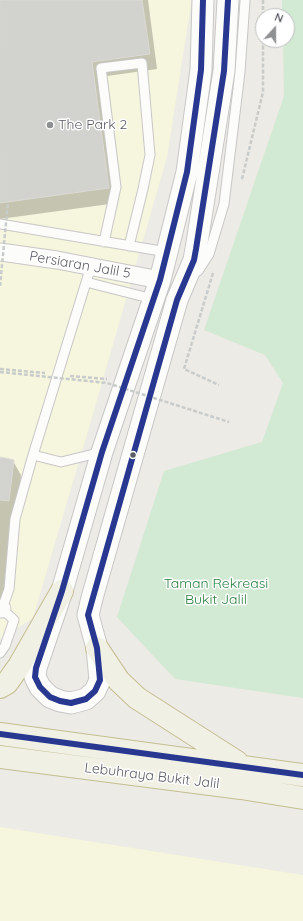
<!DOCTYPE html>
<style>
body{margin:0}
#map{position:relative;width:303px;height:921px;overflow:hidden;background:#ecebe5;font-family:Quicksand,sans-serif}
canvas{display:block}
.north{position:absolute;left:255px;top:8px;width:40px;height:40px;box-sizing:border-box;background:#fff;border:1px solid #bdbec1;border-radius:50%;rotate:21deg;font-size:11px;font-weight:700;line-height:16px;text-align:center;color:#5b5d64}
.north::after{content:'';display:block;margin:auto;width:14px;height:18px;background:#8e8f91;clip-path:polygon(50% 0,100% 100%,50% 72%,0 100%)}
</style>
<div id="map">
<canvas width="303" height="921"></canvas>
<div class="north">N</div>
</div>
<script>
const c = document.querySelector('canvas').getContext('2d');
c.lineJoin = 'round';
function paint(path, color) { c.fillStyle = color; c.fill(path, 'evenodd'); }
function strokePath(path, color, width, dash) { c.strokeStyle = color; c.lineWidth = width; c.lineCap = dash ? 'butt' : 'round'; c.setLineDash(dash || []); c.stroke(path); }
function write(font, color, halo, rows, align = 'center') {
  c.font = font + ' Quicksand,sans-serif'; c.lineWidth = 3; c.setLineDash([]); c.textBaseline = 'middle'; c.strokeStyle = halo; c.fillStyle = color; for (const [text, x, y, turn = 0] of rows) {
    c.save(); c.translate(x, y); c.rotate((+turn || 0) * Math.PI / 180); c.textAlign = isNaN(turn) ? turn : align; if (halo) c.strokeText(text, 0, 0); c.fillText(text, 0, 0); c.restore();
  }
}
paint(new Path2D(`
 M0 0H191V5L167 157 93 414 33 618 0 639Z
 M0 827 303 875V921H0Z`), '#f6f5dd');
paint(new Path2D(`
 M282 0H303V698L175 679 117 617 164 471 262 442 283 383 265 355 204 330 284 96 283 40H287V16H282Z`), '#d2e9d3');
paint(new Path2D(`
 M0 0H148L157 69 100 77 117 203 0 219Z
 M0 458 13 461 21 475 9 595 0 609Z`), '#0003');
const building = new Path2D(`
 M0 0H142L150 54 92 62 109 188 0 203Z
 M0 457 14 460 9 501 0 500Z`);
paint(building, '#d2d2ce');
strokePath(building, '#dcdad4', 1);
const service = new Path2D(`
 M0 224 167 252
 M104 242 116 187 101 68 142 63 150 155 143 189 129 246
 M198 271 209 254 224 204 240 72 245 1
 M86 282 153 299
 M33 455 61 462 102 452
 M0 653 5 646 14 620 2 609 9 589 15 519 33 455 91 266`);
const minor = new Path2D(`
 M0 252 57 260 160 280
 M0 609H2`);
const tertiary = new Path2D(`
 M203 0 201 70 187 172 160 280 102 452 62 591 36 668 35 677 40 687 50 697 60 701 71 703 86 699 95 691 100 680 97 648 88 615 92 598 177 300 194 260 196 249 224 71 228 0`);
const trunk = new Path2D(`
 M97 648 119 681 137 698 237 762
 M0 687 7 683 19 666 62 591
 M0 734 303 775
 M0 757 241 788 303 798`);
strokePath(service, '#c8c7c7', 11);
strokePath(minor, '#c8c7c7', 19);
strokePath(tertiary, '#c8c7c7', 23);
strokePath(trunk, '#c4be92', 24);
strokePath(new Path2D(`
 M263 16V0
 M242 179 263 92V40
 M213 273 184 369 219 385
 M0 369 45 373
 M70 376 107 379`), '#c8cccb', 2.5, [4, 2]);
strokePath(service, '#fcfcfb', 9);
strokePath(minor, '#fcfcfb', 17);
strokePath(tertiary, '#fcfcfb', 21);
strokePath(trunk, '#f0f0e4', 22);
strokePath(new Path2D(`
 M0 286 8 202
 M0 372 107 383 229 422`), '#c8cccb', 2.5, [4, 2]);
strokePath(new Path2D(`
 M203 0 201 70 187 172 160 280 102 452 62 591 36 668 35 677 40 687 50 697 60 701 71 703 86 699 95 691 100 680 97 648 88 615 177 300 194 260 196 249 224 71 228 0
 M0 734 303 775`), '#283890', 6);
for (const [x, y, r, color] of [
 [50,125,4,"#8e8f91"],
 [133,455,3.5,"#5b5d64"]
]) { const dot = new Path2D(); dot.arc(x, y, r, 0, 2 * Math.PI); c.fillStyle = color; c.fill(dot); strokePath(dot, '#fff', 1.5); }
write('14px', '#5b5d64', '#fff', [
 ["The Park 2",58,125]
], 'left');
write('14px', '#5b5d64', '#fff', [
 ["Persiaran Jalil 5",80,265,10],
 ["Lebuhraya Bukit Jalil",152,776,7]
]);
write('14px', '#2e8142', '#fff', [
 ["Taman Rekreasi",216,584],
 ["Bukit Jalil",216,600]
]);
</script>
